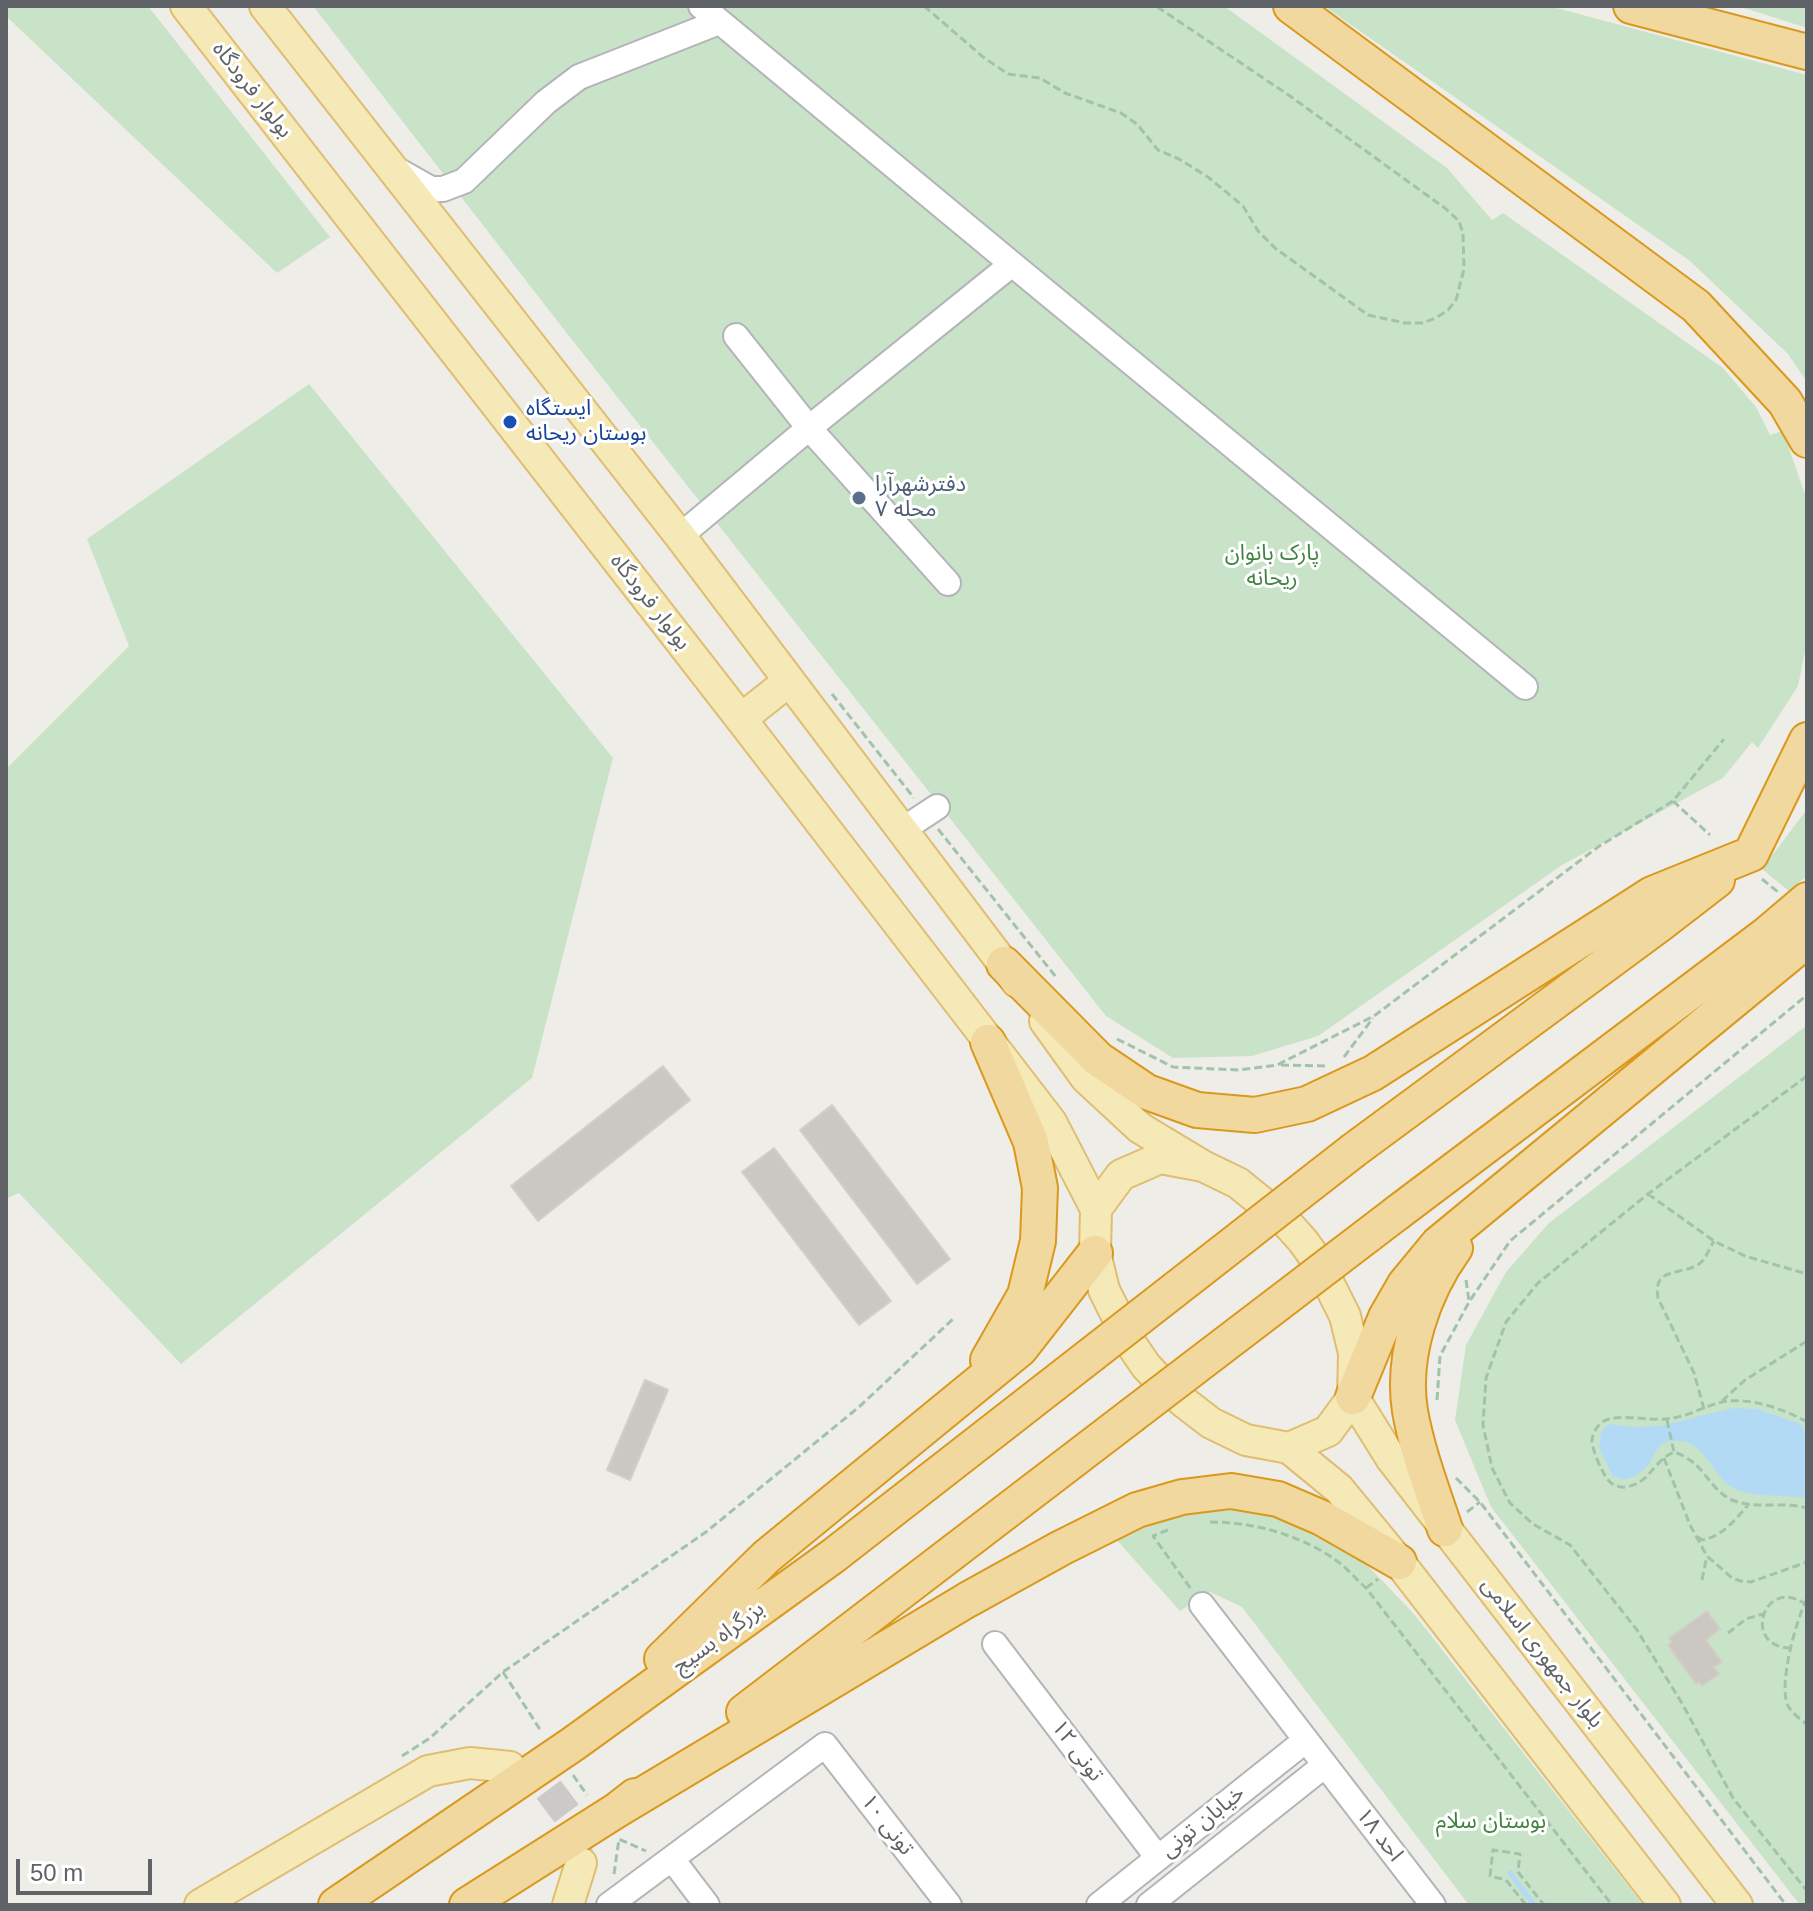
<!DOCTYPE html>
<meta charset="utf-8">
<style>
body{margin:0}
#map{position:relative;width:1813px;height:1911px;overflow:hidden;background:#efede8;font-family:Helvetica,sans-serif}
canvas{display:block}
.frame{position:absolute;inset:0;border:8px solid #5f6266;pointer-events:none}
.scale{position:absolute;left:16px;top:1859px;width:136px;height:36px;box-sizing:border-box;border:4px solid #5f6266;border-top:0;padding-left:10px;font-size:24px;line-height:28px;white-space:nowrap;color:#5f6266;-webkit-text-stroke:6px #fff;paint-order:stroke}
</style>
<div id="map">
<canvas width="1813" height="1911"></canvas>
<div class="frame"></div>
<div class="scale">50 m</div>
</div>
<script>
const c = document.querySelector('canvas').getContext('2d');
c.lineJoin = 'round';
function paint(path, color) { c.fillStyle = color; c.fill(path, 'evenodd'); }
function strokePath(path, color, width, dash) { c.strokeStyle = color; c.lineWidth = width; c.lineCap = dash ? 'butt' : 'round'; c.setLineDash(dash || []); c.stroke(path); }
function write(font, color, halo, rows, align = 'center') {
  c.font = font + ' Helvetica,"Noto Sans Arabic",sans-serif'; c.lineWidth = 6; c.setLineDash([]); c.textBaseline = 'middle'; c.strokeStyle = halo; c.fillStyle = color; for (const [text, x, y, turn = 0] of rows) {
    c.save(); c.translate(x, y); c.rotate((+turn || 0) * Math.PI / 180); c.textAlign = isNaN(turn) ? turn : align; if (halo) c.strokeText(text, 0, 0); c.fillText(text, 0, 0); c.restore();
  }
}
paint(new Path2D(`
 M6 6H148L330 237 277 273 6 16Z
 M313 6H1224L1447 168 1492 220 1503 213 1723 368 1756 407 1770 435 1783 431 1807 500V641L1798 686 1758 748 1752 742 1723 778 1562 865 1318 1036 1252 1056 1173 1058 1106 1016 562 327Z
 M1324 6H1549L1807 75V382L1788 354 1690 261Z
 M1738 6H1807V28Z
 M309 384 613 758 532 1078 181 1364 19 1193 6 1199V769L129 646 87 539Z
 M1807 809V876L1789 891 1762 869Z
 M1807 1025V1905H1800L1491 1507 1455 1420 1466 1345 1506 1272 1549 1223Z
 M1231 1505 1290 1518 1351 1548 1414 1614 1643 1905H1469L1242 1607 1210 1592 1180 1611 1114 1537 1174 1509Z`), '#c9e3c8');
paint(new Path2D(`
 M1733 1408 1757 1409 1799 1423 1802 1426 1807 1436V1498C1784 1494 1745 1499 1727 1484 1711 1469 1701 1439 1676 1441 1673 1441 1666 1441 1664 1443 1656 1447 1654 1457 1649 1464 1643 1472 1633 1478 1623 1480L1612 1475 1599 1448 1601 1433 1605 1427 1610 1424 1633 1427 1661 1426Z`), '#b2daf5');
strokePath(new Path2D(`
 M1510 1873 1534 1905`), '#b2daf5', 5);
const building = new Path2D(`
 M663 1066 690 1100 538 1221 511 1186Z
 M832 1105 950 1259 917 1284 800 1130Z
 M774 1148 891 1301 859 1325 742 1172Z
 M645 1380 668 1390 630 1480 607 1470Z
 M1707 1611 1720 1629 1706 1640 1722 1662 1714 1667 1719 1674 1702 1686 1699 1682 1696 1684 1668 1645 1672 1642 1669 1638Z`);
paint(building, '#cbc8c4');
strokePath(building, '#d3cfc7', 2);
strokePath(new Path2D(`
 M510 1767 546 1786 570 1818 579 1858`), '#cbcac8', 30, [30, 15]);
const minor = new Path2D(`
 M701 6 1012 264 1525 687
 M399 171 431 189H443L464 181 546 102 579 77 719 22
 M736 336 809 428 948 583
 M680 536 809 428 1012 264
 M902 830 937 807
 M1202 1605 1433 1905
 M995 1644 1158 1858
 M672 1859 707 1905
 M609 1905 825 1745 949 1905
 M1099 1905 1306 1740
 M1149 1905 1325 1765`);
const major = new Path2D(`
 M186 6 741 719 1051 1122 1096 1209
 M265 6 680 536 1017 982
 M741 719 789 681
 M1045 1021 1086 1078 1140 1128 1203 1166
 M1160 1158 1203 1166 1238 1183 1285 1221 1303 1241 1318 1262 1345 1316 1354 1353 1353 1397 1328 1431 1289 1448 1246 1440 1211 1423 1185 1403 1164 1385 1146 1366 1131 1344 1104 1290 1095 1253 1096 1209 1121 1175Z
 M1353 1397 1391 1458 1737 1905
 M1289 1448 1339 1489 1399 1562 1665 1905
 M200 1905 428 1771 470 1763 510 1767
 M568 1905 581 1863`);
const highway = new Path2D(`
 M1291 6 1696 306 1785 402 1807 440
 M1631 6 1807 52
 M1004 964 1098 1059 1147 1092 1197 1110 1255 1115 1307 1104 1373 1073 1652 894 1751 854 1807 740
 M1354 1150 1660 924 1717 880
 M1397 1213 1767 934 1807 900
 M988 1360 1025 1295 1038 1241 1040 1188 1031 1142 988 1042
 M1353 1397 1386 1317 1405 1284 1438 1244 1807 940
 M1445 1529C1432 1490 1417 1451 1410 1411 1401 1356 1423 1292 1455 1248
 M662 1659 766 1557 1020 1349 1095 1253
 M744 1712 1131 1416
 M617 1810 967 1600 1061 1548 1137 1510 1182 1497 1231 1491 1278 1499 1322 1518 1399 1562
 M336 1905 573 1744 833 1556 1091 1355
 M467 1905 617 1810 635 1796`);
strokePath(minor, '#b3b4b8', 28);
strokePath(major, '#e0bd70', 34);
strokePath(highway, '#da981d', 38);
strokePath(new Path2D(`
 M924 6 983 57 1008 74 1040 78 1065 93 1121 113 1137 124 1158 150 1179 159 1208 177 1243 206 1258 231 1275 248 1368 315 1405 323H1422L1436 318 1448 310 1456 300 1464 269 1463 234 1459 221 1446 209 1290 96 1156 6
 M832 694 914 798
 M1673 801 1710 835
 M938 829 1056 977
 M1762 879 1778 892
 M1117 1039 1173 1067 1239 1070 1277 1065 1374 1016 1598 847 1673 801 1724 739
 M1344 1057 1373 1018
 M1281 1065 1325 1066
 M1807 1076 1648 1194 1538 1283 1506 1322 1486 1378 1483 1425 1492 1468 1510 1503 1533 1524 1570 1545 1637 1630 1683 1705 1733 1798 1807 1891
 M1648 1194 1714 1241 1745 1256 1807 1274
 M1466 1280 1469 1301
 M1437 1400 1440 1356 1469 1302 1510 1241 1807 995
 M1722 1401 1745 1380 1807 1341
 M1704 1409 1694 1373 1658 1298C1652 1266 1682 1276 1699 1264 1706 1259 1709 1249 1714 1241
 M1667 1420 1674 1452
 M1807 1422C1784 1409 1746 1395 1718 1403 1701 1408 1684 1418 1665 1419 1649 1421 1617 1413 1604 1421 1598 1424 1592 1434 1592 1441 1592 1450 1603 1475 1609 1481 1612 1485 1620 1488 1625 1487 1645 1485 1651 1469 1664 1458 1667 1455 1671 1454 1674 1452 1685 1456 1693 1461 1700 1469 1710 1480 1718 1494 1732 1500 1756 1510 1783 1501 1807 1508
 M1664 1458 1690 1525 1707 1556 1732 1578 1741 1581 1751 1582 1807 1562
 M1456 1478 1480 1502 1786 1905
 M1467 1512 1480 1502
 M1210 1522C1252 1522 1297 1534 1333 1558 1345 1566 1355 1578 1366 1588L1612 1905
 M1168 1530 1153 1536 1191 1589
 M1698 1537 1702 1540C1722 1537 1736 1519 1748 1505
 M1702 1580 1707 1556
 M1366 1588 1378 1579
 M1807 1599C1796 1619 1778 1686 1788 1706 1792 1713 1801 1720 1807 1724
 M1728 1633 1746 1619 1763 1614
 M1791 1648C1742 1648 1762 1577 1804 1603
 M503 1672 541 1731
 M402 1756 430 1738 503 1672 706 1532 859 1407 953 1319
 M573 1775 587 1795
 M614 1874 619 1839 646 1851
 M1526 1905 1506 1880 1490 1876 1493 1850 1520 1854 1518 1872 1544 1905`), '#a1c3aa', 3, [8, 4]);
strokePath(minor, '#fff', 24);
strokePath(major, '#f5e9b7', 30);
strokePath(highway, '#f0d89e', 34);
const highwayBridge = new Path2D(`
 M1091 1355 1354 1150
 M1131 1416 1397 1213`);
strokePath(highwayBridge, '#da981d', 38, []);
strokePath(highwayBridge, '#f0d89e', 34);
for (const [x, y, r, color] of [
 [510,422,8,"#1a4fb4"],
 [859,498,8,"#5c6f8a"]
]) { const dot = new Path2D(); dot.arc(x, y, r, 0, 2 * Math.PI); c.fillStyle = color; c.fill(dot); strokePath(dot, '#fff', 3); }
write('22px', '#5f6266', '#fff', [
 ["بولوار فرودگاه",252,90,52],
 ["بولوار فرودگاه",650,602,52],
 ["بزرگراه بسیج",719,1638,-36],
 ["بلوار جمهوری اسلامی",1542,1653,52],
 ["تونی ۱۲",1077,1751,53],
 ["خیابان تونی",1203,1822,-39],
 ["تونی ۱۰",887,1825,52],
 ["احد ۱۸",1379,1835,52]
]);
write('22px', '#164399', '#fff', [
 ["ایستگاه",526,409],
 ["بوستان ریحانه",526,434]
], 'left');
write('22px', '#4e5e75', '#fff', [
 ["دفترشهرآرا",875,485],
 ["محله ۷",875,510]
], 'left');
write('22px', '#418242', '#fff', [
 ["پارک بانوان",1272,554],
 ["ریحانه",1272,579],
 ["بوستان سلام",1491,1822]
]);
</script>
